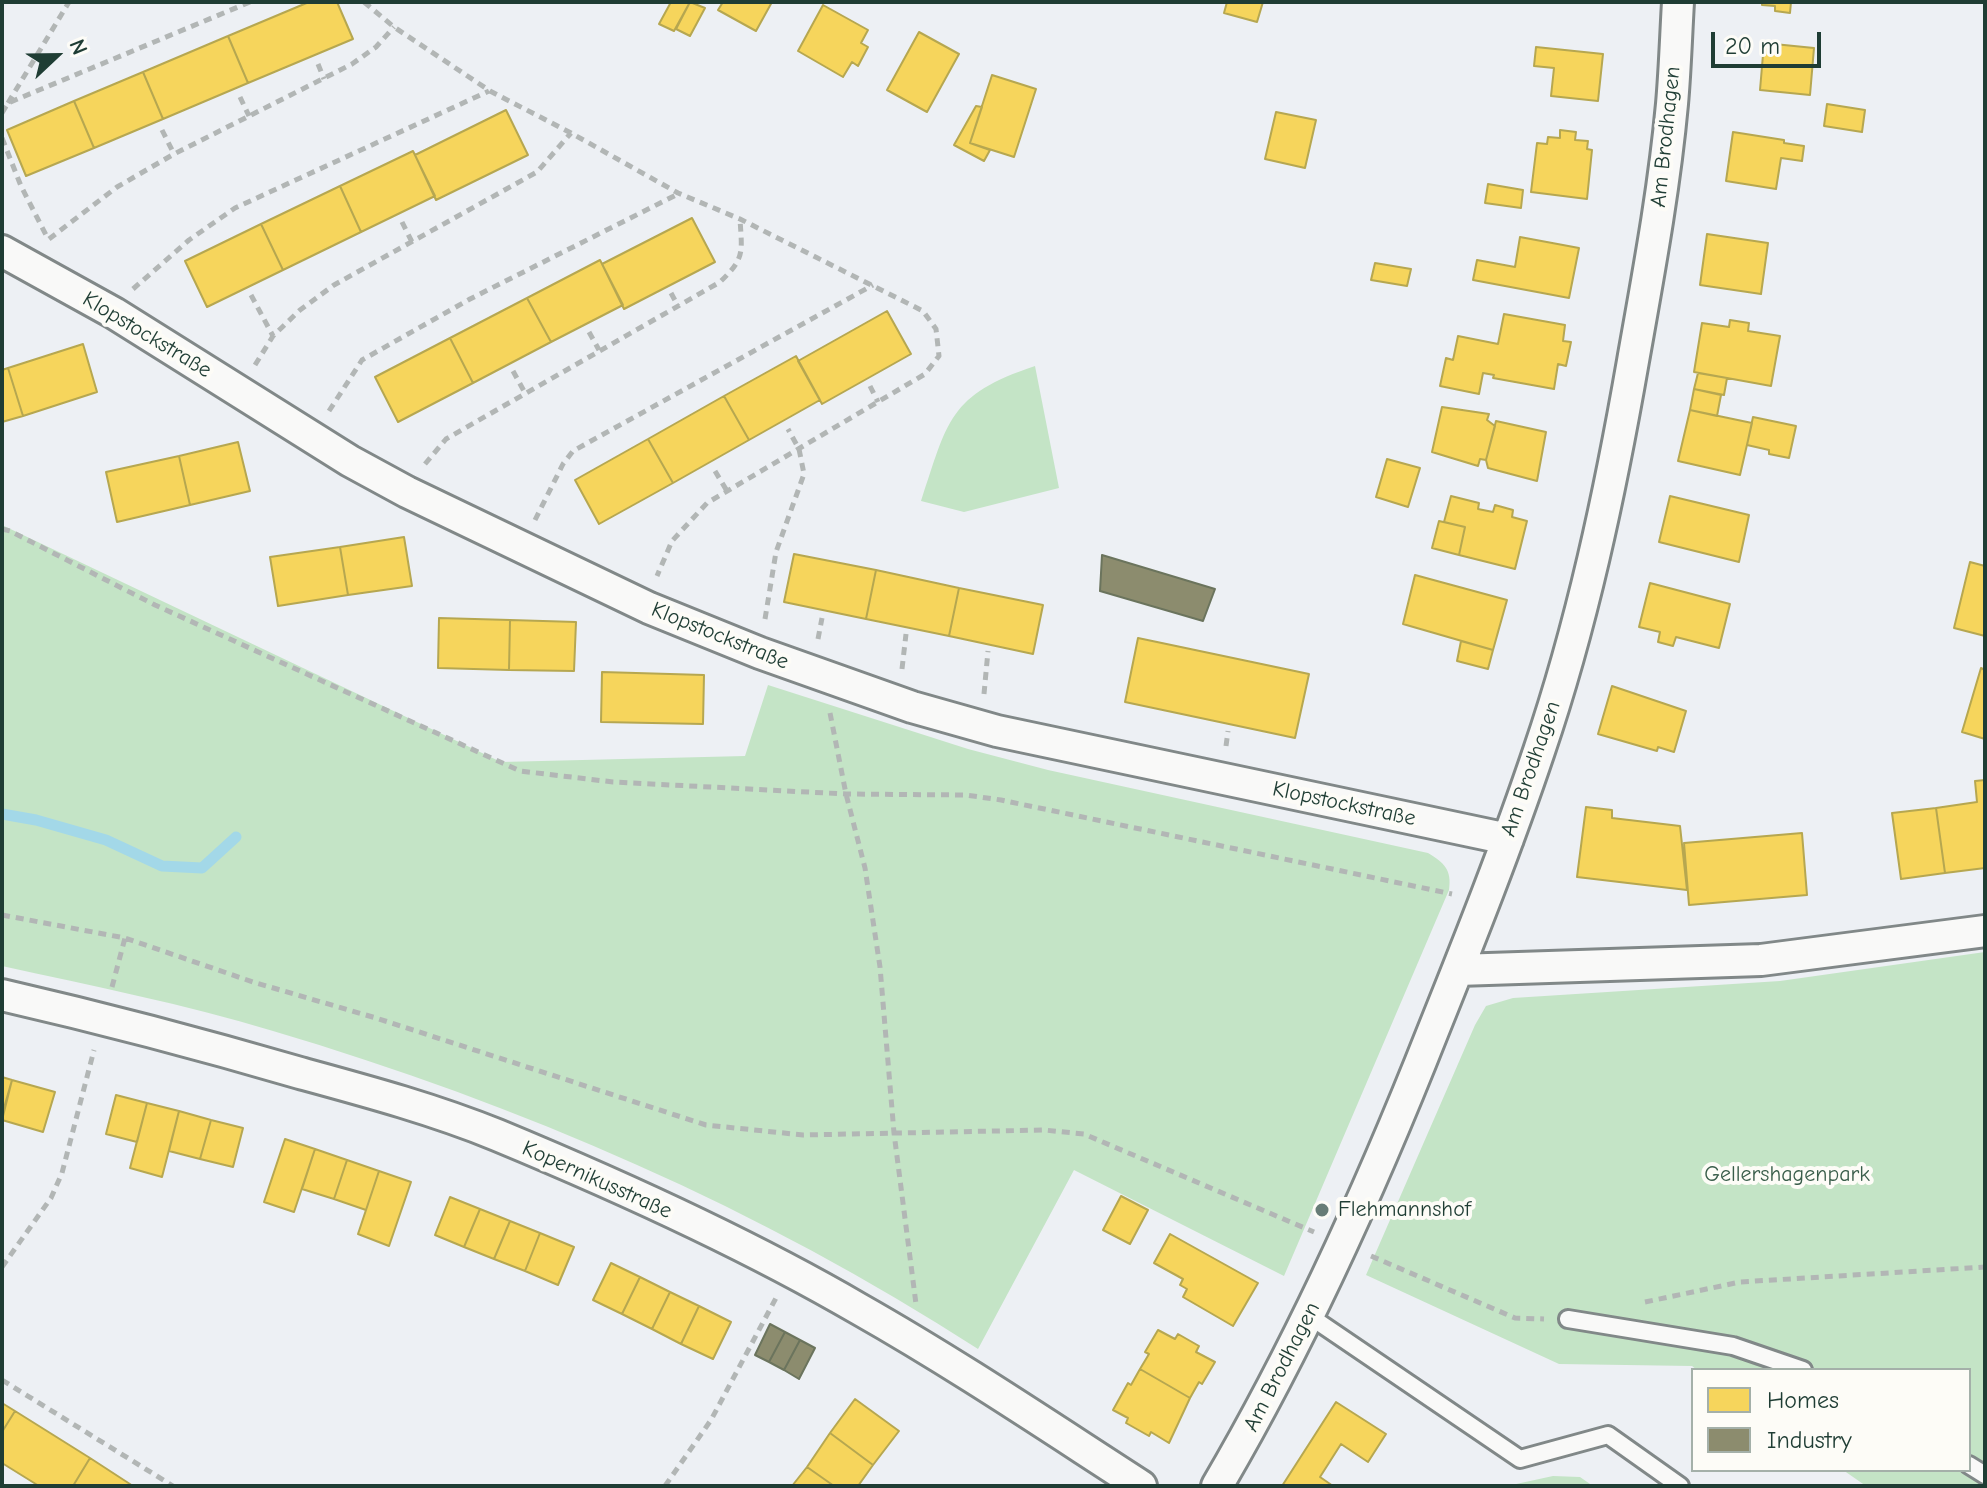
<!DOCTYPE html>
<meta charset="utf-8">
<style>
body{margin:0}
#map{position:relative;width:1987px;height:1488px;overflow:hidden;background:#edf0f4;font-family:"Comic Neue",sans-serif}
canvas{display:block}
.frame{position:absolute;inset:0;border:4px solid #1f3d34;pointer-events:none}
.legend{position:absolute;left:1691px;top:1368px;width:280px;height:104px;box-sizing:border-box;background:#fdfcf7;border:2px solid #a4b0a9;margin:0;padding:10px 14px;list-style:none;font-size:24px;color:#1f3d34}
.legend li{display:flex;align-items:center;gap:16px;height:40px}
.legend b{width:40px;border:2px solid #a4b0a9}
.north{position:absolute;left:16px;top:16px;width:80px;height:80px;-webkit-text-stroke:6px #fdfcf7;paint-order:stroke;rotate:68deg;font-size:22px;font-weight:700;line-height:32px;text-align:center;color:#1f3d34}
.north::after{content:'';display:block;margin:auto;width:28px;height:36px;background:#1f3d34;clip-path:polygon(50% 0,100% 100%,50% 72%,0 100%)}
.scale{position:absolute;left:1711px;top:32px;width:110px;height:36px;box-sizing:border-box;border:4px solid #1f3d34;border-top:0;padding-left:10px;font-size:24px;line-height:28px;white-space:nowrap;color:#1f3d34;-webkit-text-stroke:6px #fdfcf7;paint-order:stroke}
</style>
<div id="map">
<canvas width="1987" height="1488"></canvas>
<div class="frame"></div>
<ul class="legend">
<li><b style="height:22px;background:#f6d55c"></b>Homes</li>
<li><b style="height:22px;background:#8c8c6e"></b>Industry</li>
</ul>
<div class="north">N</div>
<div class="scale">20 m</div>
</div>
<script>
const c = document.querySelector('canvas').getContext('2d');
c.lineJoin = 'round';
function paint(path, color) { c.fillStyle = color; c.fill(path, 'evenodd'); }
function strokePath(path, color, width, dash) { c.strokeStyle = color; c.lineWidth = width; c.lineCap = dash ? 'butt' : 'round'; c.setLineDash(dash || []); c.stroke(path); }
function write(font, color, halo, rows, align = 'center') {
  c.font = font + ' "Comic Neue",sans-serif'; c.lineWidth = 8; c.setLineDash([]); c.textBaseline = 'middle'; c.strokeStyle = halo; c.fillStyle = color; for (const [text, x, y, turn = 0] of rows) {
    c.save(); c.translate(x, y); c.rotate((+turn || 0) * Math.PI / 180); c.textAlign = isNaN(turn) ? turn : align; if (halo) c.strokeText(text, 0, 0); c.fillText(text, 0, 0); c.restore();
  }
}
paint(new Path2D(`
 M1035 366 1059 488 964 512 921 501C948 421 948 395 1035 366Z
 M2 525 501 762 745 756 768 685 968 749 1048 770 1428 853C1444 863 1452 869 1449 890L1284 1276 1074 1170 978 1349C762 1209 520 1104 273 1031 184 1004 93 986 2 966Z
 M1985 952V1486H1866L1843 1470H1969V1370H1697L1692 1366 1559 1364 1366 1275 1475 1025 1486 1006 1513 998 1780 981Z
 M1553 1476 1580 1477 1593 1486H1507Z`), '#c4e4c6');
const homes = new Path2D(`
 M309 2H337L353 39 248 83 228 36Z
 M671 2H690L674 31 659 24Z
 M690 2 705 8 690 36 676 29Z
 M723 2H772L756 31 718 10Z
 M1227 2H1263L1257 22 1224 13Z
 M1762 2H1791L1790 13 1775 11V6L1762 5Z
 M823 5 868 30 861 43 868 47 858 66 852 62 843 77 798 51Z
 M919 32 959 54 927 112 887 90Z
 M228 36 248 83 163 119 143 72Z
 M1764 43 1814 48 1810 95 1760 90Z
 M1536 47 1603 54 1598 101 1551 96 1554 68 1534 66Z
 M143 72 163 119 94 148 74 101Z
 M992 75 1036 89 1014 157 970 143Z
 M74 101 94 148 26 176 7 130Z
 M1827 104 1865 110 1862 132 1824 126Z
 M976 106 982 107 970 143 990 150 984 161 954 145Z
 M506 110 528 155 436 200 415 155Z
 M1276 112 1316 120 1305 168 1265 159Z
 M1560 130 1576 132 1575 140 1588 141 1587 149 1592 150 1587 199 1531 192 1537 143 1547 144 1548 137 1560 138Z
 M1733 132 1784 140V143L1804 146 1802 161 1781 158 1776 189 1726 181Z
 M413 151 435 196 361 232 340 186Z
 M1488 184 1523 190 1521 208 1485 203Z
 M340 186 361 232 283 270 261 224Z
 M692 218 715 262 624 309 602 264Z
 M261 224 283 270 207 307 185 261Z
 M1707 234 1768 243 1761 294 1700 285Z
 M1520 237 1579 248 1569 298 1473 280 1477 260 1515 267Z
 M600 260 623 305 551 342 527 298Z
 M1375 263 1411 269 1407 286 1371 280Z
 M527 298 551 342 473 383 450 338Z
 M887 311 911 354 822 404 798 361Z
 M1504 314 1565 325 1563 341 1571 342 1566 366 1558 364 1554 389 1493 378 1494 375 1483 373 1479 394 1440 386 1446 358 1453 360 1458 336 1498 344Z
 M1730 320 1749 323 1748 331 1780 336 1771 386 1694 372 1702 323 1729 327Z
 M450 338 473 383 398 422 375 377Z
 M83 344 97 392 23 416 8 368Z
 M796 356 820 400 749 440 724 396Z
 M8 368 23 416 2 422V370Z
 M1698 373 1727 378 1724 395 1694 389Z
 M1694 389 1721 395 1717 416 1690 410Z
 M724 396 749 440 673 483 648 439Z
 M1442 407 1489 414 1487 420 1495 426 1486 460 1480 459 1478 466 1432 452Z
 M1690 410 1752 423 1740 475 1678 461Z
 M1753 417 1796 426 1789 458 1769 454V450L1747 445Z
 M1496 421 1546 432 1537 481 1488 468 1486 460Z
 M648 439 673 483 599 524 575 480Z
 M238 442 250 491 190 505 179 456Z
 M179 456 190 505 117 522 106 472Z
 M1387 459 1420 468 1408 507 1376 497Z
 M1451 496 1479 503 1478 509 1493 512 1495 505 1513 510 1512 517 1527 521 1515 569 1459 555 1465 527 1444 522Z
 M1670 496 1749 515 1739 562 1659 542Z
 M1439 521 1465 527 1459 555 1432 548Z
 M404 537 412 586 348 595 340 547Z
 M340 547 348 595 278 606 270 557Z
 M794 554 876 570 866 619 784 602Z
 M1970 562 1985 566V636L1954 628Z
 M876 570 959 588 949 636 866 619Z
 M1415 575 1507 600 1493 650 1403 624Z
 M1650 583 1730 604 1719 648 1676 637 1673 646 1658 642 1660 632 1639 627Z
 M959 588 1043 605 1033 654 949 636Z
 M439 618 510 620 509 670 438 668Z
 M510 620 576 622 574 671 509 670Z
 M1138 638 1309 674 1295 738 1125 702Z
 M1461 641 1493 650 1488 669 1457 661Z
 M1981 668 1985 670V739L1962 732Z
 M602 672 704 675 703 724 601 722Z
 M1612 686 1686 711 1674 752 1658 747 1657 751 1598 734Z
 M1985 780V868L1945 873 1936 808 1977 802 1975 781Z
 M1586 807 1612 810V818L1680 826 1687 890 1577 877Z
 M1936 808 1945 873 1901 879 1892 813Z
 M1802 833 1807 895 1689 905 1684 843Z
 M2 1077 12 1080 2 1115Z
 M12 1080 55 1092 43 1132 2 1120Z
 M116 1095 147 1103 137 1142 106 1134Z
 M147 1103 179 1111 162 1177 130 1168Z
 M179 1111 211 1120 200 1159 169 1151Z
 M211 1120 243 1128 233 1167 200 1159Z
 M285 1139 315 1149 294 1212 264 1202Z
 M315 1149 347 1160 334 1199 302 1189Z
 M347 1160 379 1171 366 1210 334 1199Z
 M379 1171 411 1182 389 1246 358 1234Z
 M1121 1196 1148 1210 1130 1244 1103 1230Z
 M450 1197 480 1209 464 1247 435 1235Z
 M480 1209 510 1221 494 1259 464 1247Z
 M510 1221 540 1233 525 1271 494 1259Z
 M540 1233 574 1247 558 1285 525 1271Z
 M1170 1234 1258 1283 1233 1326 1183 1297 1187 1289 1180 1285 1183 1279 1154 1263Z
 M611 1263 640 1277 622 1314 593 1300Z
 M640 1277 670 1292 652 1329 622 1314Z
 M670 1292 699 1306 681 1344 652 1329Z
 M699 1306 731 1322 713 1359 681 1344Z
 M1158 1330 1175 1339 1178 1334 1199 1346 1196 1352 1215 1362 1202 1384 1199 1382 1190 1398 1140 1369 1149 1354 1145 1352Z
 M1140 1369 1190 1398 1169 1443 1151 1432 1149 1436 1126 1423 1128 1418 1113 1410 1128 1383 1131 1385Z
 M855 1399 899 1431 873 1465 830 1433Z
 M1336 1402 1386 1434 1368 1462 1341 1444 1320 1477 1333 1486H1282Z
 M2 1403 15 1411 2 1432Z
 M15 1411 90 1458 73 1486H39L2 1463V1432Z
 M830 1433 873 1465 858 1486H834L807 1467Z
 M90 1458 133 1486H73Z
 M807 1467 834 1486H792Z`);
paint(homes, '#f6d55c');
strokePath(homes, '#b6a750', 2);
const industry = new Path2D(`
 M1102 555 1215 589 1203 621 1100 591Z
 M770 1324 785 1332 769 1362 755 1355Z
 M785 1332 800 1340 784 1370 769 1362Z
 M800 1340 815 1348 799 1379 784 1370Z`);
paint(industry, '#8c8c6e');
strokePath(industry, '#6b745d', 2);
strokePath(new Path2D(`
 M2 814 36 820 106 840 162 866 202 868 236 837`), '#a3d8e8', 11);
const service = new Path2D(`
 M1308 1315 1520 1459 1608 1435 1680 1486
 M1568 1319 1733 1346 1803 1370
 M1969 1465 1985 1475`);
const minor = new Path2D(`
 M2 251 114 313 350 461 407 492 649 608 760 653 912 707 997 731 1508 839
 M1458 970 1761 960 1985 931
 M2 995C102 1018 201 1044 300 1073 366 1091 433 1109 497 1135 620 1186 744 1242 859 1309 956 1364 1048 1426 1141 1486
 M1217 1486C1302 1341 1371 1188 1433 1031 1470 939 1507 846 1539 751 1582 625 1610 493 1633 361 1648 276 1664 191 1672 104 1675 70 1676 36 1678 2`);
strokePath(service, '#818888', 22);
strokePath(minor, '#818888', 36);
strokePath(new Path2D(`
 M364 2 394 27 490 91 571 133 678 193 740 219 923 311 936 329 939 356 925 374 707 503 672 541 657 576
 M318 64 324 79
 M240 97 249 116
 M8 103 69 2
 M2 113 8 103 250 2
 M162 130 174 154
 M2 138 21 186 46 235
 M402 222 412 242
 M49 239 117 187 174 154 352 64 376 47 394 27
 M133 289 189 240 235 208 489 91
 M671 293 678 306
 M251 295 273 336
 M589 332 599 350
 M255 365 273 336 300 310 334 285 537 172 571 133
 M513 371 525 393
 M870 386 878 402
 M329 411 362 360 470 299 678 194
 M425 464 446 439 720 282C745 258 742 253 740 219
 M715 471 727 491
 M535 520 563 464 573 451 873 285
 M2 529 10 531 155 605 520 771 613 782 846 794 966 795 1001 800 1452 894
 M765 619 776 552 804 474 799 449 788 429
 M818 639 822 618
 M902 669 906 634
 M984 694 988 651
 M830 713 846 794 865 868 880 967 894 1133 916 1304
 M1226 746 1228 731
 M2 915 125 938 253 982 376 1018 706 1125 803 1135 1044 1130 1084 1134 1314 1232
 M112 987 125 938
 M1371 1256 1515 1318 1544 1319
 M2 1267 51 1198 62 1173 94 1050
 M1645 1302 1740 1282 1985 1267
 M2 1380 173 1486
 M665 1486 711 1420 776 1298`), '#b2b6b5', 5, [8, 6]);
strokePath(service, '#f9f9f8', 16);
strokePath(minor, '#f9f9f8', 30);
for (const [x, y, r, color] of [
 [1322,1210,8,"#677c77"]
]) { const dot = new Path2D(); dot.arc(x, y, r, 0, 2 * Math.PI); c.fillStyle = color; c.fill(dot); strokePath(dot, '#fdfcf7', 3); }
write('22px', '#1f3d34', '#fdfcf7', [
 ["Am Brodhagen",1666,137,-84],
 ["Klopstockstraße",147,335,31],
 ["Klopstockstraße",720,636,22],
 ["Am Brodhagen",1531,769,-71],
 ["Klopstockstraße",1344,804,12],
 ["Kopernikusstraße",597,1180,24],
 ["Am Brodhagen",1282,1367,-63]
]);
write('22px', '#395d4a', '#fdfcf7', [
 ["Gellershagenpark",1787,1175]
]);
write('22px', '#1f3d34', '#fdfcf7', [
 ["Flehmannshof",1338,1210]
], 'left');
</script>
